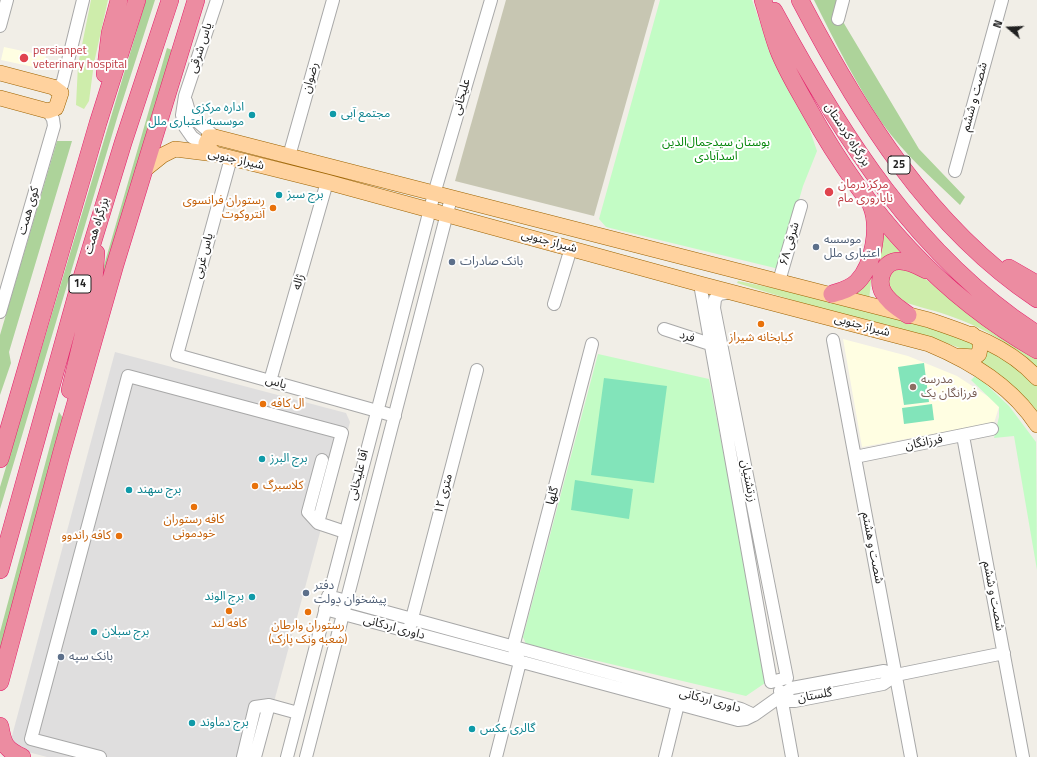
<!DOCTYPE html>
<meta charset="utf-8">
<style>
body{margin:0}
#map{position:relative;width:1037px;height:757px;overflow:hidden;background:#f1eee7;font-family:"Titillium Web",sans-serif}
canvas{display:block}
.north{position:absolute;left:989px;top:8px;width:40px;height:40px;-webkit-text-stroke:3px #fff;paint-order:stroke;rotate:289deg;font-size:11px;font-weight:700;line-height:16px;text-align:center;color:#212121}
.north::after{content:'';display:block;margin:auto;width:14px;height:18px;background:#212121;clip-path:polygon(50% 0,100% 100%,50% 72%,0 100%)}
</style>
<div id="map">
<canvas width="1037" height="757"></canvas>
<div class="north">N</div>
</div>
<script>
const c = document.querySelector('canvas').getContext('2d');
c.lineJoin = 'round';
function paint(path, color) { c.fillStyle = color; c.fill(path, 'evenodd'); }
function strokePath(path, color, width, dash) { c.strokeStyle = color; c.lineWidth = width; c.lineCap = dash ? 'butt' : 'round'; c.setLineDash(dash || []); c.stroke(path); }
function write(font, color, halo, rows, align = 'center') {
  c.font = font + ' "Titillium Web","Noto Sans Arabic",sans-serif'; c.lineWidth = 4; c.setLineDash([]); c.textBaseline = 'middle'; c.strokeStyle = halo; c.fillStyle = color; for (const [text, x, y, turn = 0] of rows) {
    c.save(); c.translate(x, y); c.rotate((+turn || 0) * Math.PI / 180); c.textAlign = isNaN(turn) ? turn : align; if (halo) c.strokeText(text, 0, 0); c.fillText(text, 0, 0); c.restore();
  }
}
paint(new Path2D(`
 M115 352 346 413 350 422 259 757H47L9 747Z`), '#dfdede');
paint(new Path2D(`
 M4 47 46 56 43 69 1 60Z
 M843 339 908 356 957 376 992 399 999 407 994 423 862 447Z`), '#fffee2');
paint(new Path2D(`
 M506 0H655L594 216 455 181Z`), '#c7c6b2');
paint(new Path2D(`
 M91 0H108L94 63 89 101 84 109 76 105 78 65Z
 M881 231 901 253 872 274 869 299 852 294Z
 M895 267 921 275 944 294 993 330 1037 356V368C1012 345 983 327 950 316 931 309 911 306 892 297L885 275Z
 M738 281C782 289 825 300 868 312 905 321 942 330 976 345L978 349 968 351 941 341 828 311 737 283Z
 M988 346 1037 382V418L980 363 986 356Z`), '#ceedab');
paint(new Path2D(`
 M146 0H155L118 115 0 509V487Z
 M814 0H839L836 10 919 149 965 197 960 205C933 179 904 154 882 123 856 84 835 42 814 0Z
 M167 48 172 50 90 334 98 286Z
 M57 141H72L9 352 11 363 0 395V335Z
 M59 412 63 418 0 658V632Z`), '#add39a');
paint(new Path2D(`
 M660 0H752L767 42 807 122 817 151 803 186 779 269 606 227 599 219Z
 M598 354 709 379 768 681 746 696 526 644 523 637Z
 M976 375 1009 406 1036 442 1037 570 1014 436 994 438 999 417V407L971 380Z`), '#c3fcc5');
paint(new Path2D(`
 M924 363 929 402 904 405 898 367Z
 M604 378 667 386 654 483 591 475Z
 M932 404 934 420 904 424 902 408Z
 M575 480 633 489 629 519 571 510Z`), '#82e4ba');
const minor = new Path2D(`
 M838 19 843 0
 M0 26 7 0
 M53 87 62 85 83 0
 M186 101 190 115 215 137
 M208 148 192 137 185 127 182 115 185 96 217 0
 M289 156 333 0
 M231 158 177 355 395 416
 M955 171 1002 0
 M779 281 801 206
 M700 284 771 682 787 678 714 308 715 299 719 294 731 292
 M554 304 571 248
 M0 312 54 126 53 119 48 111
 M664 329 710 344
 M833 340 911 757
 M270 381 327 182
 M963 436 1023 757
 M855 457 992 429
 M318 523 308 512 322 460
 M328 596 741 709 754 715
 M325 609 738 720 746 719 754 715 792 688 884 671 896 675
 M410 626 477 370
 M780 691 792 757
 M781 697 787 701H795L883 684 896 675 1004 653
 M100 757 31 739 128 376 342 433 318 523 345 532
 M243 757 255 707 269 705
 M255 757 269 705 298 713
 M287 757 434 194 491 0
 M306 757 451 198
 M496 757 520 662 513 647 592 344
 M665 757 680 696`);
const major = new Path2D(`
 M0 73 53 87 61 93 56 108 48 111 0 98
 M215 154 208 148 206 143 209 137H215L929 320C968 333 1008 346 1037 378
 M143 171 163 155 175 149 215 154 327 182 700 284 929 344C970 361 1012 386 1037 425
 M959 356 975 357 979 354 981 342 972 334`);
const highway = new Path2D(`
 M763 0C768 16 772 33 778 49 786 70 798 89 809 109 863 207 938 294 1037 350
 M800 0C859 113 929 227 1037 299
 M774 11C840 133 917 257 1037 334
 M105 74 110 33 119 0
 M1009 268 1037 284
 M832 294C841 291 850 289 857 282 874 265 880 226 871 205
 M908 315C899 308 888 302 883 292 876 279 884 260 900 261 910 261 918 266 926 270
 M70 390 93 294 96 253
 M0 459 98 123 137 0
 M0 570 78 290 123 143 170 0
 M0 682 62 451 115 265 196 0
 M0 726C3 744 5 749 22 757`);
strokePath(minor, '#a8a8a8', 14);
strokePath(major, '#9d6300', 16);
strokePath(highway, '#e41f6a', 18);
strokePath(minor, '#fff', 12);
strokePath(major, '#ffd29e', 15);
strokePath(highway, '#ec8ca1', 17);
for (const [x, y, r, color] of [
 [24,58,5,"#e0444e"],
 [333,114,4,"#0f9aa8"],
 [252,115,4,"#0f9aa8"],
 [829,192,5,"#e0444e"],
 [279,195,4,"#0f9aa8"],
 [273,208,4,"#e8710a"],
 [816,247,4,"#5c6f8a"],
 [452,262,4,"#5c6f8a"],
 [761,324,4,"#e8710a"],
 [913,387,4,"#8d6e63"],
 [263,404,4,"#e8710a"],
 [262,459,4,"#0f9aa8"],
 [255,486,4,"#e8710a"],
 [129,490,4,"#0f9aa8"],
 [194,507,4,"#e8710a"],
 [119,536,4,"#e8710a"],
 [306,593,4,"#5c6f8a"],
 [252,597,4,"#0f9aa8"],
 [229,611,4,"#e8710a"],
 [308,612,4,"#e8710a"],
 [94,632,4,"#0f9aa8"],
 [61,657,4,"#5c6f8a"],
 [192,723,4,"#0f9aa8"],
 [472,729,4,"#0f9aa8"]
]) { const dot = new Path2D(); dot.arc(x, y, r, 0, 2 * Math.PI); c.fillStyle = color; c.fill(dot); strokePath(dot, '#fff', 1.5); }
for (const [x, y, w] of [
 [899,165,22],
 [80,284,22]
]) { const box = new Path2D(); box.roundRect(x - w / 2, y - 9, w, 18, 3); c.fillStyle = '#fff'; c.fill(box); strokePath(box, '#212121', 1); }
write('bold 11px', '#212121', null, [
 ["25",899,165],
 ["14",80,284]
]);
write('12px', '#212121', '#fff', [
 ["یاس شرقی",201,48,-72],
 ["رضوان",311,78,-74],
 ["علیخانی",462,97,-74],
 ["شصت و ششم",975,97,-75],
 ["بزرگراه کردستان",847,135,57],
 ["شیراز جنوبی",236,160,13],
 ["کوی همت",29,211,-74],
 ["بزرگراه همت",97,226,-73],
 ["شیراز جنوبی",549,242,15],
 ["۶۸ شرقی",790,244,-74],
 ["یاس غربی",204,256,-75],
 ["ژاله",299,282,-74],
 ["شیراز جنوبی",862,326,15],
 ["فرد",687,337,18],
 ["یاس",276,383,16],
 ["فرزانگان",924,443,-11],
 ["آقا علیخانی",359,475,-76],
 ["زرتشتیان",748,481,79],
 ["۱۲ متری",444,494,-75],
 ["گلها",553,496,-75],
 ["شصت و هشتم",872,548,79],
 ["شصت و ششم",993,596,79],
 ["داوری اردکانی",394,628,15],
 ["گلستان",815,696,-10],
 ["داوری اردکانی",710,701,15]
]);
write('12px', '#be3a42', '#fff', [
 ["persianpet",33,51],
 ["veterinary hospital",33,65],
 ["مرکز درمان",838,185],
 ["ناباروری مام",838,199]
], 'left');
write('12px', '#0d838f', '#fff', [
 ["اداره مرکزی",244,108,"right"],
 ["موسسه اعتباری ملل",244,122,"right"],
 ["مجتمع آبی",341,114],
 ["برج سبز",287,195],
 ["برج البرز",270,459],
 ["برج سهند",137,490],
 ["برج الوند",244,597,"right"],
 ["برج سبلان",102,632],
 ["برج دماوند",200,723],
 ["گالری عکس",480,729]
], 'left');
write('12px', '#06870c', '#fff', [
 ["بوستان سیدجمال‌الدین",716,143],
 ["اسدآبادی",716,157]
]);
write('12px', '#c56008', '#fff', [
 ["رستوران فرانسوی",265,201,"right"],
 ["آنتروکوت",265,215,"right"],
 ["کبابخانه شیراز",761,338],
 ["ال کافه",271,404,"left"],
 ["کلاسبرگ",263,486,"left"],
 ["کافه رستوران",194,520],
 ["خودمونی",194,534],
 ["کافه راندوو",111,536,"right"],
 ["کافه لند",229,624],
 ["رستوران وارطان",308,626],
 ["(شعبه ونک پارک)",308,640]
]);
write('12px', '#4e5e75', '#fff', [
 ["موسسه",824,240],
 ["اعتباری ملل",824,254],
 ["بانک صادرات",460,262],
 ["دفتر",314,586],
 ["پیشخوان دولت",314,600],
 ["بانک سپه",69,657]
], 'left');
write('12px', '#785e54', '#fff', [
 ["مدرسه",921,380],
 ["فرزانگان یک",921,394]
], 'left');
</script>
